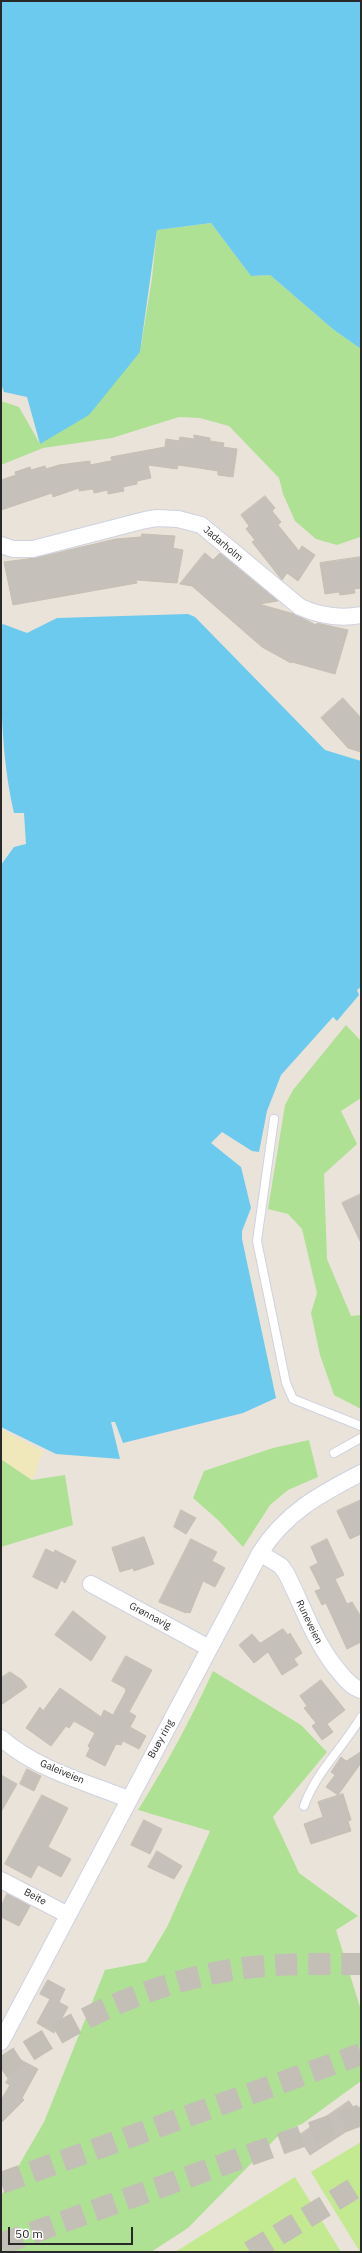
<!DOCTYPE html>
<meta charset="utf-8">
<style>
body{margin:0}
#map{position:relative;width:362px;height:2253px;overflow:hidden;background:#eae3d9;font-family:"IBM Plex Sans",sans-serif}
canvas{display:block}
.frame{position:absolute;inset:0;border:2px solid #282828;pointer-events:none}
.scale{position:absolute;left:8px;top:2227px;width:125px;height:18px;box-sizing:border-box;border:2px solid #282828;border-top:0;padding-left:5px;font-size:12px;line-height:14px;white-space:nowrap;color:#282828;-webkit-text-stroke:3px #fff;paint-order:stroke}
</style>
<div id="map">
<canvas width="362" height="2253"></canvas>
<div class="frame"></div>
<div class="scale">50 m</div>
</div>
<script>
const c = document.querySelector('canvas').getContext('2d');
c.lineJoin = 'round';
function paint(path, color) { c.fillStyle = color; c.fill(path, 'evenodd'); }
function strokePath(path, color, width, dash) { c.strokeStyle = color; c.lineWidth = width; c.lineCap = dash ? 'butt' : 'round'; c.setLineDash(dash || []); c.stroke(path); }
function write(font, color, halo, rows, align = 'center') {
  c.font = font + ' "IBM Plex Sans",sans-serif'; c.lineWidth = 4; c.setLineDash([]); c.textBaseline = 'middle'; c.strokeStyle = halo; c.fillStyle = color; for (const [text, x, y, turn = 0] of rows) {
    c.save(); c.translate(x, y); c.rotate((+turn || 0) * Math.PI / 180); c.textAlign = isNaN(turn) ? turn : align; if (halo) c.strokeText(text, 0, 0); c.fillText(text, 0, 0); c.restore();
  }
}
paint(new Path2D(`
 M211 223 251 276 270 275 334 330 361 349 360 537 337 545 316 539 295 521 283 494 279 478 229 426 200 418 179 417 112 438 43 448 1 465V401L19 407 40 444 140 352 152 278 157 230Z
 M346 1025 361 1041V1098L341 1111 357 1144 324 1174 327 1259 351 1316 361 1315V1409L334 1395 320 1355 311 1313 317 1293 302 1229 288 1214 268 1209 285 1105 293 1090Z
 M309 1440 318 1477 288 1490 270 1505 243 1547 218 1520 193 1498 204 1471 273 1448Z
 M1 1459 32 1480 65 1475 73 1525 1 1547Z
 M213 1671 301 1725 327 1752 273 1817 299 1873 358 1916 336 1930 361 2010V2081L302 2124 282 2132 188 2228 151 2252H1V2196L44 2122 105 1970 146 1962 167 1927 210 1831 138 1810C166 1765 191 1719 213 1671Z`), '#afe195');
paint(new Path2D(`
 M1 1429 44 1452C36 1461 39 1471 32 1480L1 1459Z`), '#f0e8bb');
paint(new Path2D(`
 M361 2142V2252H360L311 2172Z
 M295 2177 341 2252H175Z`), '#c3e991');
paint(new Path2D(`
 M1 1H361V349L334 330 270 275 251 276 211 223 157 230 140 352 89 415 40 444 27 397 4 392 1 384Z
 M188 614 195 617 325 750 361 761V987L357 990 359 995 337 1021 333 1017 281 1075 267 1111 259 1152 252 1151 222 1132 211 1143 241 1167 251 1208 242 1231V1239L276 1398 243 1413 123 1443 115 1422H111L120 1459 56 1454 1 1427V865L14 847 26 844 24 813H14C0 753 1 689 1 627L3 624 27 633 57 618Z`), '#6bcaed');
const building = new Path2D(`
 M194 435 210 438V441L224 443 223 447 237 449 233 477 218 475V471L199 468 178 465 177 469 148 465 151 478 137 481V484L123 487 124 491 108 494V490L94 493 93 489 79 491V488L53 497 52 493 1 510V480L16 475 15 472 30 467 31 470 45 466 46 469 59 465 90 461V465L115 460 111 459V457L165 447 166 439 179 441 180 437 194 439Z
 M265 496 275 508 272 511 281 522 278 525 299 551 302 546 315 555 298 581 287 573 282 580 252 542 255 540 246 529 249 526 241 515Z
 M142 534 175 536 173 548 183 550 177 583 136 580 137 583 13 605 4 562 35 558 116 539 141 537Z
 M205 553 213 560 220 553 278 601 259 604 294 614 316 625 317 623 348 630 335 674 292 662 291 663 262 647 192 586 180 584Z
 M361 557V588L354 589 355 593 340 595 339 592 325 594 320 563Z
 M343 698 361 718V752L348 748 321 718Z
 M361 1194V1243L342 1203Z
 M361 1500V1534L350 1539 337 1511Z
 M181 1510 196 1518 186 1534 174 1527Z
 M144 1537 154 1564 134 1571 133 1568 120 1572 112 1548Z
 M191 1539 217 1552 212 1561 225 1568 215 1587 203 1581 190 1613 187 1612 186 1613 159 1602Z
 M327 1539 344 1575 335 1579 347 1604 352 1602 361 1617V1642L347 1649 326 1603 322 1605 315 1591 321 1589 310 1567 318 1563 311 1547Z
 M46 1549 54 1553 55 1550 76 1561 65 1583 61 1580 57 1589 33 1577Z
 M73 1611 106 1637 91 1661 55 1635Z
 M283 1629 288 1635 290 1633 302 1653 294 1659 298 1665 282 1675 268 1652 254 1663 239 1645 252 1634 260 1643Z
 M126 1656 152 1670 129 1712 136 1716 130 1727 146 1736 139 1749 123 1741 121 1745 116 1744 105 1766 86 1756 90 1748 88 1746 95 1733 74 1721 69 1728 66 1726 51 1746 26 1728 40 1707 43 1711 60 1688 101 1717 104 1710 113 1715 126 1691 125 1688 112 1681Z
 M10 1672 22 1680 27 1687 1 1705V1678Z
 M321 1680 345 1710 327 1724 333 1732 322 1740 312 1726 316 1723 304 1708 307 1706 300 1696Z
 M361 1752V1763L338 1795 326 1787 335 1775 331 1772 341 1757 346 1761Z
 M27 1769 41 1776 34 1791 20 1784Z
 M1 1775 17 1784 1 1812Z
 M343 1794 351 1820 348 1821 351 1831 311 1844 304 1824 323 1817 318 1802Z
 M42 1795 68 1808 48 1847 71 1859 61 1877 38 1865 31 1878 5 1864Z
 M144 1820 162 1829 150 1854 131 1845Z
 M157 1851 182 1866 174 1879 148 1867Z
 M7 1894 30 1906 19 1926 1 1917V1907Z
 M48 1980 65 1989 59 2002 68 2007 54 2033 37 2023 50 1999 40 1994Z
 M19 2059 38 2069 22 2098 24 2100 1 2123V2100L10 2085 6 2083Z
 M349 2101 355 2110 361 2106V2122L310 2155 298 2136Z`);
paint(building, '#c5c0b9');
strokePath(building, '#c5bfb3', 1);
strokePath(new Path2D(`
 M1 2069C74 2019 148 1983 237 1969 278 1963 320 1964 361 1964
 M1 2183 361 2054
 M1 2244 361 2115
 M250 2252 361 2184`), '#c3beb6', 22, [22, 11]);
const lane = new Path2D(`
 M274 1119 257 1241 286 1383 293 1399 361 1426
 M334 1453 361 1438
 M304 1806C316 1772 343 1748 361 1717`);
const street = new Path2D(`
 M1 545 13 549H33L145 520 157 518 178 519 201 525 300 607C320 616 339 619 361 615
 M260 1553 281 1566 286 1573C303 1606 312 1637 336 1668 343 1676 350 1687 361 1690
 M91 1584 209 1648
 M1 1738C36 1769 85 1782 128 1799
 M1 1880 68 1915
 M1 2042 260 1553C285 1513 320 1494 361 1473`);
strokePath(lane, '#ced2e1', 10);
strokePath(street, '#ced2e1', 18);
strokePath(lane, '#fff', 8);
strokePath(street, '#fff', 16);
write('10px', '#282828', '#fff', [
 ["Jadarholm",223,544,40],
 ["Grønnavig",150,1616,28],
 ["Runeveien",309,1622,64],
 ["Buøy ring",161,1739,-61],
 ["Galeiveien",62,1772,23],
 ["Beite",35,1897,28]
]);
</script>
